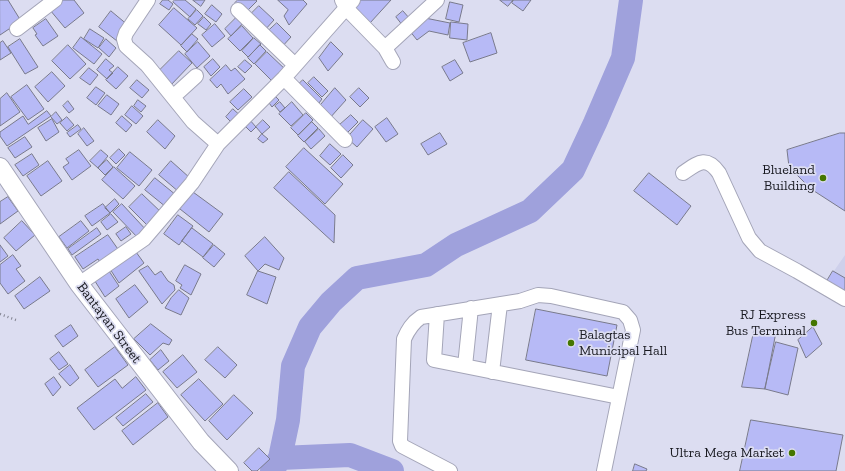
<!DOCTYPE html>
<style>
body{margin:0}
canvas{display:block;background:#dcddf1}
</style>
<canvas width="845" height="471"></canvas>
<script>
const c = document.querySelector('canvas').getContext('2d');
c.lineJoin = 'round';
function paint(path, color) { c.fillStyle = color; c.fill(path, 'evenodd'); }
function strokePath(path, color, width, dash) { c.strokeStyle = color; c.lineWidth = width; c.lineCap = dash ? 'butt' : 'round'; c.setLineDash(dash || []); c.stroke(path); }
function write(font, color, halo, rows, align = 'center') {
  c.font = font + ' "Zilla Slab",serif'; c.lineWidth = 3.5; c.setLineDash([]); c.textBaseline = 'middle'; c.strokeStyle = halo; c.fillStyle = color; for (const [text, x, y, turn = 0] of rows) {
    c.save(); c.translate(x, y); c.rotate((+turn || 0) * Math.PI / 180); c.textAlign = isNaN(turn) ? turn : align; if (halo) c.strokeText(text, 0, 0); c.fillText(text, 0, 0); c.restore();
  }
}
paint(new Path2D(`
 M845 255V292L827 281Z`), '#ced0eb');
strokePath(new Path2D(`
 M280 458 350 455 392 471
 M272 471 280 458 288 420 293 366 310 327 331 302 357 278 426 265 456 245 530 211 573 170 595 123 623 58 631 0`), '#9fa1dc', 24);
const building = new Path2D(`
 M0 0H8L21 21 0 35Z
 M62 0H74L84 13 65 28 50 10Z
 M163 0H168L173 4 169 10 160 4Z
 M175 0H185L196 9 190 17 173 2Z
 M193 0H205L201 6Z
 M238 0H256L257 1 245 13 235 3Z
 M278 0H303L307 4 289 25 284 16 288 10Z
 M360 0H391L370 23 354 7Z
 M500 0H513L508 6Z
 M514 0H531L523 11 512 3Z
 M450 2 463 5 459 22 446 19Z
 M212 5 222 14 216 22 205 14Z
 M259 6 274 20 264 31 248 17Z
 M174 8 197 28 181 45 159 25Z
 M197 10 203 16 195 25 188 19Z
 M111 11 129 26 117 41 99 27Z
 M403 11 410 19 403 26 396 17Z
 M238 16 244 22 231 36 225 29Z
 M204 17 211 24 206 30 198 24Z
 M425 18 450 23 448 35 429 31 417 40 409 30Z
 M46 19 58 36 43 46 35 35 37 34 33 28Z
 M451 22 468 24 467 40 450 38Z
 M277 23 291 37 280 49 265 34Z
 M215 24 225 36 212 47 202 35Z
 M242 26 253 38 240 51 228 39Z
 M90 29 104 38 98 48 84 39Z
 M491 33 497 53 470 62 463 43Z
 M192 34 198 39 187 52 181 46Z
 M81 37 102 54 94 64 73 48Z
 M254 38 261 44 248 57 242 51Z
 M20 39 38 67 25 74 8 47Z
 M106 39 116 48 109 57 99 48Z
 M3 41 11 53 0 60V43Z
 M198 42 210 56 197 68 185 54Z
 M331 42 343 54 328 71 319 58Z
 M68 45 86 64 70 79 52 61Z
 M260 45 266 51 254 64 248 58Z
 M179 51 192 63 169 87 156 74Z
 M267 52 287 71 275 84 255 64Z
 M106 59 114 66 109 70 113 73 107 79 97 70Z
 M213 59 220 67 211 76 204 67Z
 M245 60 252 66 245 73 238 67Z
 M455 60 463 73 450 81 442 67Z
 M226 65 231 71 235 68 245 79 228 94 221 84 217 88 210 80Z
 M118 67 128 76 116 89 106 80Z
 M89 68 98 75 90 85 80 78Z
 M52 72 65 86 48 102 35 87Z
 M314 77 328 91 322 97 308 83Z
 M137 80 149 90 142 98 130 88Z
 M303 80 322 99 316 107 296 87Z
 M27 85 44 109 28 120 11 97Z
 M96 87 105 93 96 105 87 98Z
 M335 88 346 100 329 119 319 107Z
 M359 88 369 98 360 107 350 97Z
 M244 89 252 97 238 110 230 102Z
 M7 93 20 112 0 126V99Z
 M273 94 279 100 272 107 267 100Z
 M107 95 119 104 111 115 98 106Z
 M138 100 146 106 141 112 134 106Z
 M68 101 74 109 69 113 63 106Z
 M280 102 285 108 280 112 275 106Z
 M292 102 303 115 291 126 279 114Z
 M132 106 143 116 136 124 125 115Z
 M233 109 243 118 235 126 226 117Z
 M47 111 51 116 7 146 0 136V132L23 116 28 124Z
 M56 112 62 120 57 124 51 117Z
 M306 113 313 120 298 135 291 128Z
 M351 115 358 122 343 137 335 129Z
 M122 116 132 125 126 132 116 123Z
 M67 117 74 125 67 131 60 123Z
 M387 118 398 134 386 142 375 127Z
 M52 119 59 132 46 141 38 128Z
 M249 119 256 127 251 132 244 125Z
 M158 120 175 136 165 149 147 132Z
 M263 120 270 127 262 134 256 127Z
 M363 120 373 129 357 147 347 138Z
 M312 122 318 128 304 142 298 136Z
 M78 125 81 129 70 137 67 133Z
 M84 128 94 141 87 146 78 134Z
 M319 129 325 136 311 149 305 142Z
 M440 133 447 144 428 155 421 144Z
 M840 133H845V211L811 189 789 167 787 150Z
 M262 134 268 139 263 143 258 139Z
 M25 137 32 147 15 158 8 148Z
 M330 144 341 154 330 165 320 156Z
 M304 148 343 184 325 204 286 167Z
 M119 149 125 155 116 164 110 158Z
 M79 150 91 166 72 180 63 167 69 163 66 159Z
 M101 150 108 156 98 168 90 161Z
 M130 152 152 170 139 186 117 168Z
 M32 154 39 165 23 176 15 165Z
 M343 155 353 165 341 178 331 168Z
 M107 160 113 167 105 175 98 168Z
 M48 161 62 181 41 196 27 176Z
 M171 161 190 178 179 192 159 175Z
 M114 167 135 186 123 199 102 180Z
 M289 172 335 215 334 243 274 188Z
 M649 173 691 206 677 225 634 191Z
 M155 178 176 195 166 207 145 190Z
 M193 192 223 214 209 232 180 209Z
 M142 194 163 214 150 228 129 207Z
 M8 197 18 211 0 224V202Z
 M115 199 119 204 110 213 105 208Z
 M103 204 110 213 92 226 85 216Z
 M122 204 148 232 140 240 113 212Z
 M111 214 118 222 107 230 101 222Z
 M178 215 193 226 179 245 164 234Z
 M22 221 35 235 16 251 4 238Z
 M81 221 89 231 67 248 59 237Z
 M126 227 131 234 121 241 116 234Z
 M97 228 101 234 72 255 68 249Z
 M192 228 213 244 203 257 182 241Z
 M108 235 120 252 101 264 98 259 83 269 75 257Z
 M265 237 284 258 279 270 265 264 258 271 245 256Z
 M0 245 8 256 0 262Z
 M214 245 225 254 214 267 203 258Z
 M136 252 144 263 119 283 110 269Z
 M13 255 21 266 16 269 25 281 8 294 0 283V265Z
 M185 265 201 274 191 295 180 288 182 285 176 281Z
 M148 266 155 275 161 271 168 281 174 285 175 290 162 304 139 271Z
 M107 268 119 286 105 297 93 278Z
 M258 271 276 277 267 304 247 295Z
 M833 271 845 278V292L827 281Z
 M40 277 50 291 24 309 15 296Z
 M135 285 148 302 129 318 116 299Z
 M179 290 189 298 181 315 165 308 171 298Z
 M536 309 617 325 607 376 526 360Z
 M151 324 172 340 169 345 163 343 150 355 134 339Z
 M71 325 78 336 63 347 55 336Z
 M755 327 776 332 765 389 742 387Z
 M813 327 822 344 806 358 798 340Z
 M776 342 798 348 788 395 765 389Z
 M115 347 128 365 98 387 85 370Z
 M218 347 237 365 225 378 205 360Z
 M161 350 169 361 158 370 150 360Z
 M59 352 68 364 59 370 50 359Z
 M183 355 197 372 177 388 163 372Z
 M70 365 79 378 70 386 59 374Z
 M54 377 61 387 53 396 45 384Z
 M136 377 146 390 94 430 77 408 115 379 122 388Z
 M199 379 223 404 205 421 181 395Z
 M146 394 153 402 123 426 116 418Z
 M234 395 253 413 227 440 209 421Z
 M158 403 168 417 133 445 122 431Z
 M751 420 843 435 836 471H740Z
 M259 448 270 459 257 471H252L244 463Z
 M635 464 647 469 646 471H633Z`);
paint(building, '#b7baf6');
strokePath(building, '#797a8c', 1);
const minor = new Path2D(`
 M148 0 126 33 124 39 126 46 147 65 193 122 218 144
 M342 0 346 8 385 48 393 62
 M238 10 295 65
 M17 29 55 0
 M385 48 437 0
 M284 78 345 140
 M173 97 196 76
 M683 173C698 163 706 155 719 173L749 238 760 251 797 271 845 299
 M79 284 144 239 192 183 218 144 284 78 353 0
 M437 314 434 360 619 397
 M465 366 471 308
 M492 372 500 304
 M450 471 402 446 400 441 404 339C408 330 412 323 421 317L520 301 538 295 551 296 623 312 630 320 633 330 604 471`);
const major = new Path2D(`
 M0 167 79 284 201 442 229 471`);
strokePath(minor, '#a4a5b8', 16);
strokePath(major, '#a4a5b8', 20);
strokePath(new Path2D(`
 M0 314 16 320`), '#818290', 2.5, [1, 3]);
strokePath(minor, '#fff', 14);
strokePath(major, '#fff', 18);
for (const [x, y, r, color] of [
 [823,178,4,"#447600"],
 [814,323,4,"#447600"],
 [571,343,4,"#447600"],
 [792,453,4,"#447600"]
]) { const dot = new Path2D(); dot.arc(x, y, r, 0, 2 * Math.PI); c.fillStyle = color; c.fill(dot); strokePath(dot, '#dcddf1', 1.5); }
write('14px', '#181920', '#dcddf1', [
 ["Blueland",815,170],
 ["Building",815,186],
 ["RJ Express",806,315],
 ["Bus Terminal",806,331],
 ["Balagtas",579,335,"left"],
 ["Municipal Hall",579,351,"left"],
 ["Ultra Mega Market",784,453]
], 'right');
write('14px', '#181920', '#dcddf1', [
 ["Bantayan Street",109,323,53]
]);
</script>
